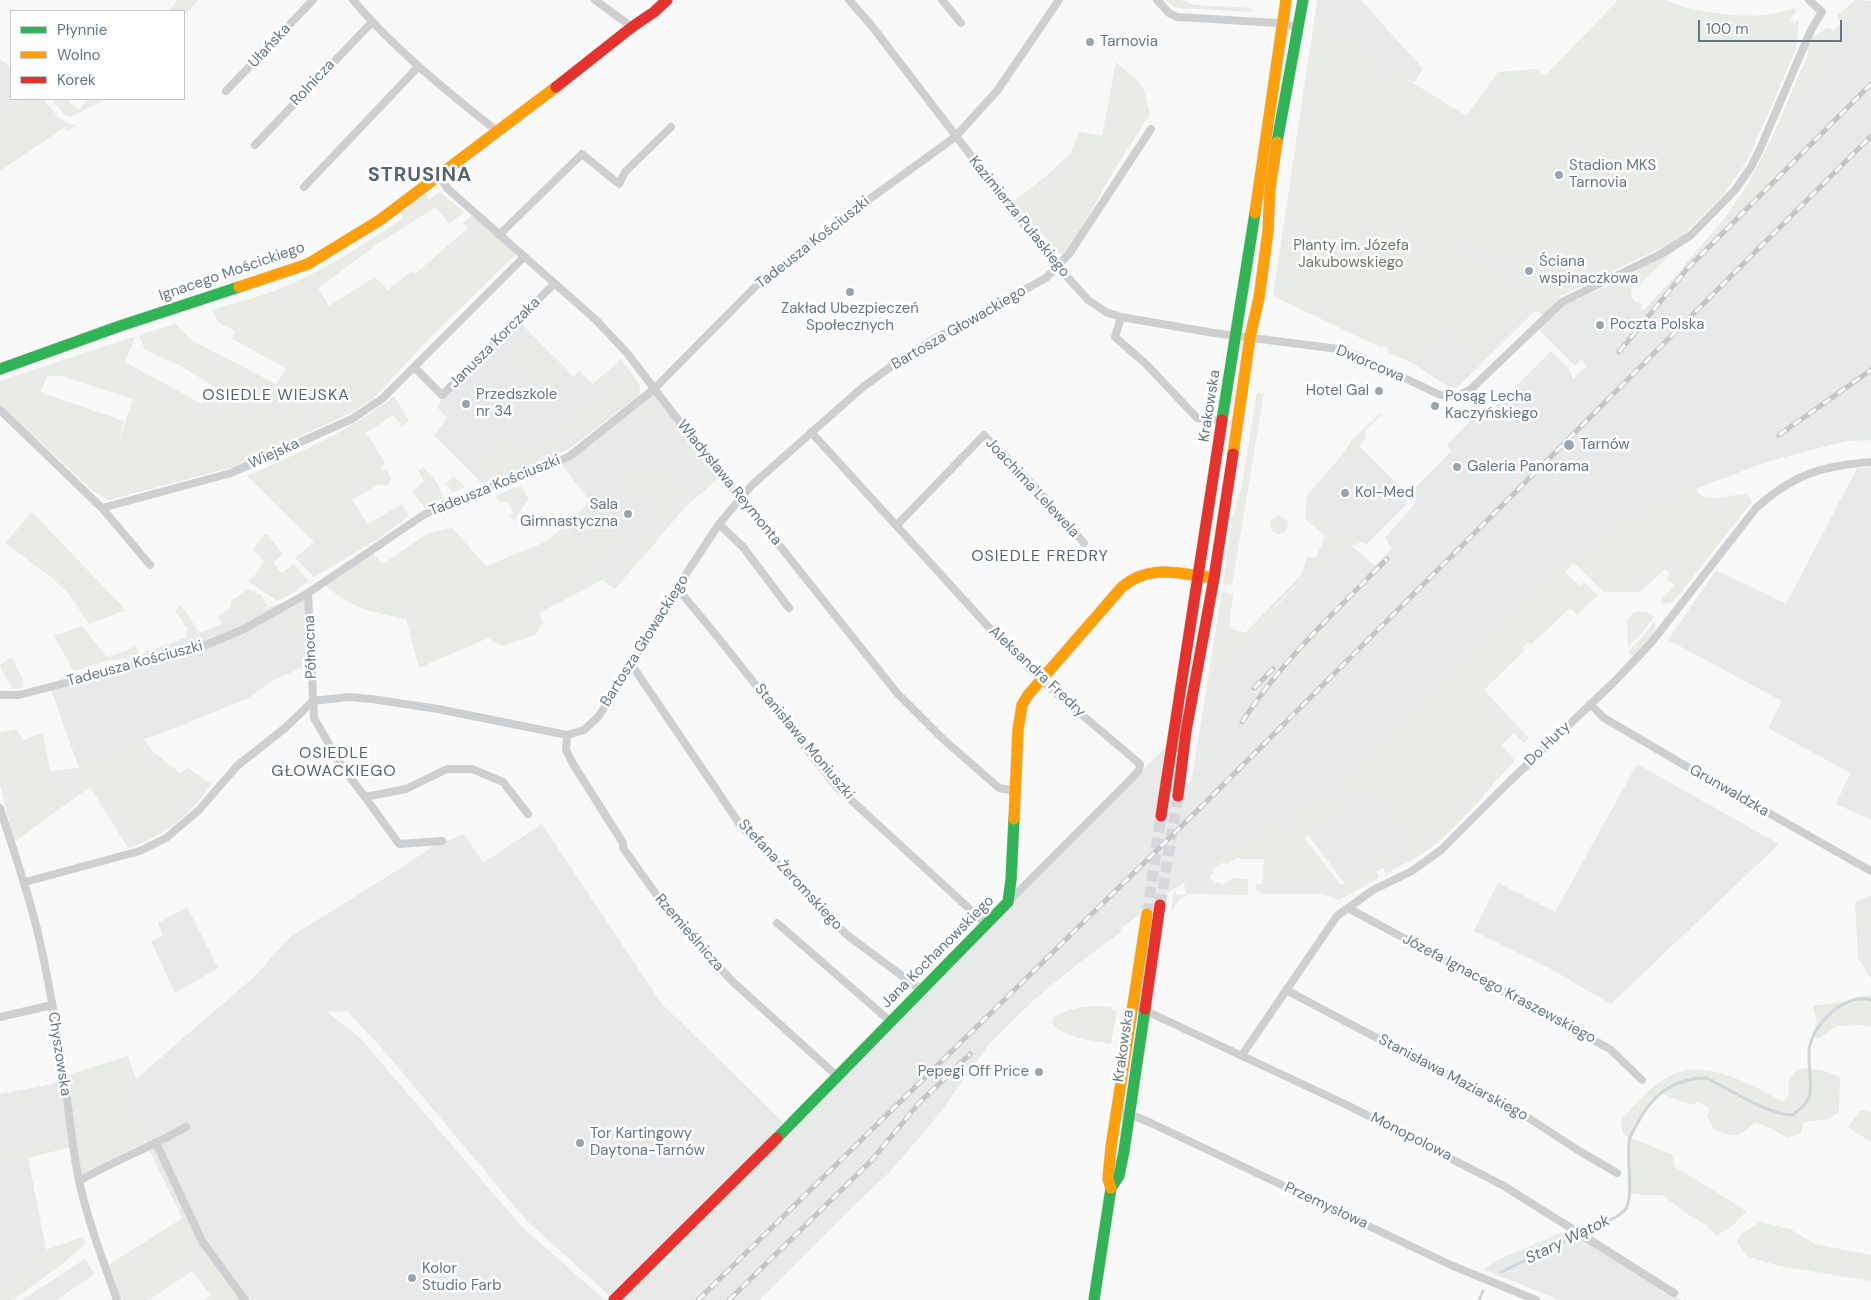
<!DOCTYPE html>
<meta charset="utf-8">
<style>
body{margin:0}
#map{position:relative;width:1871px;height:1300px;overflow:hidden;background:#f9f9f9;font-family:"DM Sans",sans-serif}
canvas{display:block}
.legend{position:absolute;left:10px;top:10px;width:175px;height:90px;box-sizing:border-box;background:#fff;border:1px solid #c1c8cd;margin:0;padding:6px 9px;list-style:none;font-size:15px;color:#657683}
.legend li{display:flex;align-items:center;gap:10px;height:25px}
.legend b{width:25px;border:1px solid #c1c8cd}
.scale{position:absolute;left:1698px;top:20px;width:144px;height:22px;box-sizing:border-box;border:2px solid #657683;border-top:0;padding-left:6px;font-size:15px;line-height:18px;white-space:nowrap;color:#657683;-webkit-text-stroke:4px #fff;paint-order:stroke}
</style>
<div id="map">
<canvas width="1871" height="1300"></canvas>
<ul class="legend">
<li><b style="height:6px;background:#30b455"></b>Płynnie</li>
<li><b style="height:6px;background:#ff9f0a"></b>Wolno</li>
<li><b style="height:6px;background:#e5322d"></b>Korek</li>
</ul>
<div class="scale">100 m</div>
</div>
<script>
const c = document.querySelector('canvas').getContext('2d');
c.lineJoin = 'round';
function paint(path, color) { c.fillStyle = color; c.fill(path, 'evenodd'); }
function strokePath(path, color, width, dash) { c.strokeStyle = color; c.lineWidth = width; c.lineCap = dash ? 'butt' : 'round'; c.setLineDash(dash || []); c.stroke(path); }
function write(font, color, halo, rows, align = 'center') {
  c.font = font + ' "DM Sans",sans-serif'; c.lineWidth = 5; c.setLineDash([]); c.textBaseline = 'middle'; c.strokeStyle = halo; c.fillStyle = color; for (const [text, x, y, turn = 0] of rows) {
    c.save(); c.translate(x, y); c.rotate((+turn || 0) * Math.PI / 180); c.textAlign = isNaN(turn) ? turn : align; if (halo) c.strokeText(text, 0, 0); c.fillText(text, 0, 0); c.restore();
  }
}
paint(new Path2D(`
 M1317 0H1361L1423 69 1414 83 1314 21Z
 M1871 1V440L1846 441 1766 462 1670 499 1549 579 1420 708 1358 767 1326 793 1171 891 1120 929 1122 931 1075 966 1035 999 989 1044 939 1114 890 1172 849 1210 759 1300H616L666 1261 692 1228 1015 895 1173 740 1162 815 1191 781 1194 765 1200 766 1199 771 1221 734 1208 722 1210 709 1209 699 1215 678 1210 673 1339 543 1307 517V498L1358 445 1405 491 1407 496 1406 505 1366 545 1362 542 1351 545 1375 566 1392 548 1385 538 1414 505 1416 500 1415 488 1451 451 1448 446V443L1475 417 1478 416 1482 420 1551 351 1569 369 1573 379 1586 366 1581 360 1576 365 1573 364 1542 333 1539 327 1563 305 1619 281 1639 310H1644L1702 247 1729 213 1749 183 1771 140 1774 141 1800 108 1797 104 1803 93 1836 41 1833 32 1842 22 1848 23 1854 19Z
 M1461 239 1510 270 1505 277 1491 267 1485 268 1455 248Z
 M521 323 573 377 579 371 593 384 621 359 640 385 639 395 571 448 517 472 482 483 434 435 447 418 437 407 445 395Z
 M1450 323 1482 364 1459 386 1452 388 1448 387 1414 364Z
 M654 389 721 476 687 505 615 589 602 580 605 577 565 526 590 501 559 461Z
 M1871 467V820L1836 804 1850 773 1768 728 1782 701 1668 640 1716 570 1786 604 1857 468Z
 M308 593 311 664 273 680 248 698 173 729 144 739 79 768 50 687Z
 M1637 764 1779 844 1611 1004 1549 968 1474 931 1498 883 1555 912Z
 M1368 782 1420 851 1346 885 1306 832Z
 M542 824 662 1004 783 1122 776 1132 611 1297 526 1220 381 1047 347 1011 327 1012 360 1038 521 1226 605 1300H204L225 1287 199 1253 126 1101 136 1079 256 975 290 937 404 866 433 846 464 834 483 863Z
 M187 907 218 968 175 993 151 941 163 936 158 923Z
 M62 1082 73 1147 28 1157 46 1250 15 1285 0 1297V1094Z
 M1568 1230 1605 1253 1682 1300H1559L1483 1269 1500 1259Z
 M85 1259 95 1274 56 1300H22Z`), '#e8e9e9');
paint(new Path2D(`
 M178 0H199L184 16V11H168Z
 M1166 0H1180L1195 5 1253 8 1252 12 1176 8Z
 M1618 0C1632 0 1650 0 1664 0 1671 1 1677 5 1683 7 1718 15 1759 21 1794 8L1797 11 1790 19 1794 23 1797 21 1799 22 1796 49 1771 107 1747 161 1723 195 1678 240 1561 296 1543 315 1535 311 1471 374 1462 375 1471 373 1480 363 1449 326 1414 364 1388 352 1389 349 1384 346 1382 348 1273 296 1314 21 1466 116 1498 72 1535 69 1545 76ZM1461 240 1510 270 1505 277 1491 267 1490 268 1486 266 1485 267 1455 248Z
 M1855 0 1871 1 1854 19 1848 23 1842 22 1837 17 1838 15Z
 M1826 28C1832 28 1834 32 1837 37L1836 41 1798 103 1802 112 1773 141 1771 140 1808 54 1807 47 1813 36H1815Z
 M0 59 11 67V99H43C53 109 61 126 77 125L67 131 65 127 0 171Z
 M1116 62 1137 80 1144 90 1150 114 1111 175 1065 259 1013 202 1044 178 1070 154 1079 132 1102 136Z
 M1871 79V93L1709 254 1702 247 1666 287 1729 213 1749 183 1767 148H1770L1799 118 1801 119 1779 141 1783 146 1774 154 1785 164Z
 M51 99H66L79 110 88 99H106L71 117 65 115Z
 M440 192 464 212 449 224 436 207 379 243 318 288 329 306 375 277 388 290 411 271 415 274 468 228 463 223 472 215 518 252 428 340 372 400 350 413 234 467 109 500 94 492 36 438 31 439 0 410V381L136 336 125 362 202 404 212 386 225 393 179 365 145 350 139 335 175 324 193 341 276 384 286 368 232 339 235 331 218 322 212 310C234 303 257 298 279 289 323 271 364 245 403 218L400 212 426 193 428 200ZM47 376H61L133 399 118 444 124 421 42 393 41 391Z
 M1677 248 1637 288 1635 281 1632 284 1631 296 1636 302 1642 304 1640 310 1622 293 1620 295 1609 285 1620 280 1622 283 1627 279 1626 277Z
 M524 328 568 370 544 397 537 390 532 396 494 359Z
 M620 361 638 385 635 394 585 435 551 455 548 446 603 393 595 383 616 366V364Z
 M1257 392 1264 393 1232 585 1223 584 1232 518 1242 485Z
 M394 396 409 421 402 426 393 415 366 433 385 462 381 469 387 471 391 478 388 486 379 484 352 500 368 524 402 504 409 516 378 539 314 577 295 558 314 542 247 476C299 453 349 431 394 396Z
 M649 405 662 422 656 424 652 429H637L633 432 626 424Z
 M1380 413 1382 414 1365 431 1366 437 1354 453 1324 483 1308 504 1310 508 1307 517 1311 522 1321 520 1341 540 1351 531 1362 542 1351 545 1348 543 1343 548 1338 544 1275 606 1282 613 1264 631 1258 626 1221 664 1220 663 1210 672 1215 678 1209 699 1210 709 1208 722 1227 737 1199 773 1200 766 1194 765 1222 592 1233 594 1229 628 1245 633 1301 575 1307 557 1316 558 1325 536 1305 519 1307 495 1343 454 1351 441Z
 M517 432H521L524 434 542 458 497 478 492 471 485 475 474 466C485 455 503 436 517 432Z
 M682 438 697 456 690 460 676 443Z
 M700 460 716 481 687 505 655 526 652 532 656 542 643 557 616 579 605 565 648 530 655 522 622 479 643 462 653 474 662 468 687 499 699 490 697 486 705 480 694 465Z
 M423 467 437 483 444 498 425 508 412 492 424 481 418 471Z
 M454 476 465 487 453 493 446 483Z
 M521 486 529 499 514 520 510 516 513 514 508 502 501 503 496 498 498 494Z
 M1696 489C1703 506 1731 494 1746 494L1751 499V503L1678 596C1673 602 1668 606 1660 602L1674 585 1666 579 1670 574 1665 569 1640 592H1604L1574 563 1565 572 1579 586 1584 582 1598 595 1577 615 1570 608 1531 645 1528 642 1523 647 1525 650 1484 690 1529 738 1524 743 1514 733 1502 745 1515 761C1490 785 1470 814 1444 837 1427 853 1406 863 1386 874L1381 865 1382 862 1399 848V845L1396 841 1405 834 1367 784 1334 810 1337 814 1304 838 1340 884C1352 887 1362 876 1372 870L1376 871 1379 878 1339 900 1323 894H1263L1257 891 1255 884H1262L1264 859H1240L1238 857 1226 865 1224 862 1212 869 1214 873 1209 876 1215 884 1219 882 1222 885 1234 878 1248 879V895L1189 894 1179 900 1171 912 1174 891 1178 895 1186 894 1184 883 1326 793 1358 767 1549 579 1622 525 1670 499Z
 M593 507 624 546 603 563 572 523Z
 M32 512 126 610 89 624 68 593 51 577 5 543Z
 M1270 525a9 9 0 1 1 18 0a9 9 0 1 1-18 0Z
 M565 526 606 578 539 613 543 622 535 635 502 646 488 638 419 668 406 619C371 612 349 608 323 583L370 551 383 564 428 533 452 528 486 566 545 542Z
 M264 535H267L283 554 273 563 282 573 293 564 309 581 288 596 277 601 248 581 256 574 264 561 253 549Z
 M1387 553 1397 563 1311 650 1314 653 1309 658 1299 654 1337 615 1339 609 1335 606Z
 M248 589 261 595 268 606 227 630 217 617 230 608 231 601Z
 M181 605 204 639 192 643 187 639 186 632 188 629 175 611Z
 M291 611 296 612 299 617 300 635 296 636 295 630H283V638L275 639V634L281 630V626L278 618Z
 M1639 611 1647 612 1654 617 1642 633 1628 647 1627 620 1633 613Z
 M1655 620C1658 635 1645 645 1636 655H1630L1629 650 1642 638Z
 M82 626 107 657 128 650 135 644 139 656 107 661 74 671 54 636Z
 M12 657 23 680V687L12 689C10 681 1 673 0 665Z
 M16 729 23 740 43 733 50 771 79 768 144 739 153 752 180 773 189 767 191 770 211 784C190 817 165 835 128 848L90 787 14 842 0 784V732Z
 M1871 895V979L1858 958 1855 902Z
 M1871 995V1027L1859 1025 1836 1026 1818 1039 1812 1033 1817 1023 1813 1006 1847 1001 1856 997Z
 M1102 1006 1112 1007 1111 1010 1117 1011 1111 1044C1095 1041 1061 1038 1052 1022L1054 1017C1068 1008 1086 1006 1102 1006Z
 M128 1056 136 1079 127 1101 147 1147 79 1181 64 1076Z
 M1809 1068 1825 1071 1840 1077 1839 1112 1829 1119 1804 1122 1801 1133 1787 1138 1770 1128 1754 1122C1740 1139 1732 1137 1713 1129L1707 1116 1710 1109 1699 1102 1692 1105 1659 1093 1649 1104 1630 1138 1672 1154 1675 1167 1747 1211 1732 1226 1716 1236 1706 1225 1689 1215 1662 1195H1644L1630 1193 1628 1178 1630 1138 1623 1134 1621 1121C1636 1102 1655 1081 1679 1072 1709 1061 1757 1087 1783 1102L1789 1095 1788 1082 1796 1070Z
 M61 1086 65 1126 64 1130 55 1132 52 1124 59 1118 52 1090Z
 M39 1091V1098L34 1102 39 1133 30 1134 26 1117 23 1114 19 1119H17L15 1117 12 1097Z
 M1861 1110 1871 1112V1142L1848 1127Z
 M56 1141 58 1143V1150L0 1165V1154Z
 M189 1214 202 1241 243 1297 238 1300H211L213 1298 192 1271 149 1300H119L105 1267Z
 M1760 1222 1790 1229 1815 1244 1871 1255V1281L1779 1266 1747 1256 1737 1243 1741 1234Z
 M82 1237 86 1243 65 1262 13 1300H0V1297L15 1285 46 1250Z`), '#e8ebe6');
strokePath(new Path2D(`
 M1501 1272 1616 1217C1619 1215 1623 1212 1625 1210 1635 1197 1625 1156 1630 1137 1632 1133 1635 1128 1637 1124 1652 1095 1673 1078 1707 1078 1728 1089 1771 1116 1793 1115 1798 1110 1806 1105 1809 1098 1813 1084 1808 1066 1809 1051 1811 1026 1844 992 1871 1000
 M1479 1300 1483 1291`), '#ced6d9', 3);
strokePath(new Path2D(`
 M1160 905 1178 796
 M1147 914 1161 816`), '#d4d8dc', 11, [11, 5.5]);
const fast = new Path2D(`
 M1277 142 1303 0
 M0 369 120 326 239 287
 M1222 420 1255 213
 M777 1138 1008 902 1011 880 1014 819
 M1094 1300 1111 1188 1119 1176 1124 1151 1145 1009`);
const slow = new Path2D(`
 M1255 213 1286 0
 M239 287 308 264 380 220 556 87
 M1233 454 1250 337 1259 298 1268 231 1270 188 1277 142
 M1014 819 1018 730 1022 705 1028 695 1122 587C1150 563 1181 574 1214 578
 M1111 1188 1108 1179 1111 1147 1147 914`);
const jam = new Path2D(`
 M556 87 632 27 654 12 667 0
 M1178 796 1186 731 1214 578 1233 454
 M1161 816 1222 420
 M1145 1009 1160 905
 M614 1300 777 1138`);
strokePath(fast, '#d5d6d7', 12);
strokePath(slow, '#d5d6d7', 12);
strokePath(jam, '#d5d6d7', 12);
strokePath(new Path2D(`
 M353 0C395 50 447 91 498 132
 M595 0 632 27
 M849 0 871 25 1044 251 1088 300 1106 312 1121 317 1214 333 1338 349 1354 354 1440 395 1458 396 1471 389 1562 302 1661 254 1691 235 1735 190 1751 167 1760 149 1811 30 1822 12 1809 0
 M942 0 961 23
 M1157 0 1169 13 1177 17 1278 23 1297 27
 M226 91 313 0
 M255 145 372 22
 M439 176 448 189 596 320 627 353 721 476 760 521 897 693 943 739 999 788 1015 791
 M304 187 418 67
 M499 235 582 154 619 184 625 172 671 127
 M1121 317 1115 337 1146 364 1197 418 1222 421
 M414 367 442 395 554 284
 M0 410 102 508 150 565
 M811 432 1005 645 1042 681 1140 764 1139 770 1135 775 1008 902
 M102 508 231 473 352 419 383 398 524 257
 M719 524 743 547 789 608
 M897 525 984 435 1038 490 1084 543
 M677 588 716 635 837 787 987 925
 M308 593 314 718 343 768 365 797 406 789 447 769H472L503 782 528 814
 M631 664 741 826 847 935 921 990
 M0 695H19L199 648 244 629 308 593 422 516 449 502 547 467 570 456 654 389 756 286 838 222 955 137 997 91 1059 0
 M1590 704 1604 718 1691 769 1871 871
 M567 735 566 750 573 764 623 843V848L674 919 732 981 837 1076
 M365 797 399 844 442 841
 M0 808C14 853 30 896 40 942 50 986 57 1031 64 1076 69 1111 72 1146 79 1181 88 1221 103 1261 117 1300
 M25 882 140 851 166 838 199 810 237 766 285 728 313 701 348 697 372 699 438 709 567 735 584 730 599 716 688 571 719 524 752 485 863 387 896 363 934 339 1046 278 1069 254 1151 129
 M1348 908 1610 1049 1642 1080
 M777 923 890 1021
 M1286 990 1428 1065 1510 1106 1581 1152 1617 1173
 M1134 1007 1144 1010 1349 1106 1504 1186 1674 1293
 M0 1017 52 1005
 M1242 1055 1337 916 1373 890 1412 871 1441 850 1509 782 1614 682 1651 643 1756 508C1794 474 1821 466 1871 462
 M1116 1111 1130 1114 1153 1124 1453 1266 1536 1300
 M156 1143 202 1241 245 1300
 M79 1181C114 1161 151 1147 186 1127`), '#cecfd0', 8);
strokePath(fast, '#30b455', 11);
strokePath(slow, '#ff9f0a', 11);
strokePath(jam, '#e5322d', 11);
const rail = new Path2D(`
 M1619 352 1688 268 1871 84
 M1779 435 1871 370
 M1254 688 1273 669
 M1242 722C1282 660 1336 611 1387 559
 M698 1300 1203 805 1871 136
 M729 1300 871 1161 919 1103 970 1054`);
strokePath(rail, '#c3c5c6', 5);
strokePath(rail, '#fff', 3, [9]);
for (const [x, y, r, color] of [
 [1090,42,5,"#99a4ac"],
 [1559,175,5,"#99a4ac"],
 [1529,271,5,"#99a4ac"],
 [850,292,5,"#99a4ac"],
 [1600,325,5,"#99a4ac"],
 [1379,391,5,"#99a4ac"],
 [466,404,5,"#99a4ac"],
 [1435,406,5,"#99a4ac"],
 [1569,445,6,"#99a4ac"],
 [1457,467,5,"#99a4ac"],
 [1345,493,5,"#99a4ac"],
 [628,514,5,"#99a4ac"],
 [1039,1072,5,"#99a4ac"],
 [580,1143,5,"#99a4ac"],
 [412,1278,5,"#99a4ac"]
]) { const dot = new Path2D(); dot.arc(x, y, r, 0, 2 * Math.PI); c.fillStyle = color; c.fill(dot); strokePath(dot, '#fff', 2); }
write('15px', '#657683', '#fff', [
 ["Tarnovia",1100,42],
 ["Stadion MKS",1569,166],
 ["Tarnovia",1569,183],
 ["Ściana",1539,262],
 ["wspinaczkowa",1539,279],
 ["Zakład Ubezpieczeń",850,309,"center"],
 ["Społecznych",850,326,"center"],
 ["Poczta Polska",1610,325],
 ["Hotel Gal",1369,391,"right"],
 ["Przedszkole",476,395],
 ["nr 34",476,412],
 ["Posąg Lecha",1445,397],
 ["Kaczyńskiego",1445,414],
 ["Tarnów",1580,445],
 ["Galeria Panorama",1467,467],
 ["Kol-Med",1355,493],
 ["Sala",618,505,"right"],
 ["Gimnastyczna",618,522,"right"],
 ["Pepegi Off Price",1029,1072,"right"],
 ["Tor Kartingowy",590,1134],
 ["Daytona-Tarnów",590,1151],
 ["Kolor",422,1269],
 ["Studio Farb",422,1286]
], 'left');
write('15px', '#657683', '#fff', [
 ["Ułańska",270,46,-47],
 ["Rolnicza",313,83,-47],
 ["Kazimierza Pułaskiego",1019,217,51],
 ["Tadeusza Kościuszki",813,243,-38],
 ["Ignacego Mościckiego",232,272,-19],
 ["Bartosza Głowackiego",959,328,-30],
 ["Janusza Korczaka",495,343,-45],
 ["Dworcowa",1370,364,23],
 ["Krakowska",1210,406,-81],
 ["Wiejska",274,454,-24],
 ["Władysława Reymonta",729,483,51],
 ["Tadeusza Kościuszki",495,486,-22],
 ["Joachima Lelewela",1032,488,47],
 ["Bartosza Głowackiego",645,641,-58],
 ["Północna",311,647,-92],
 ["Tadeusza Kościuszki",135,664,-15],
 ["Aleksandra Fredry",1037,672,43],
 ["Stanisława Moniuszki",804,742,50],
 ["Do Huty",1548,744,-44],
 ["Grunwaldzka",1729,791,30],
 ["Stefana Żeromskiego",790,875,47],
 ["Rzemieślnicza",689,933,49],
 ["Jana Kochanowskiego",938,952,-45],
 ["Józefa Ignacego Kraszewskiego",1499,989,28],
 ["Krakowska",1124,1046,-82],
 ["Chyszowska",59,1054,81],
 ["Stanisława Maziarskiego",1453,1078,28],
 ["Monopolowa",1411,1137,27],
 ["Przemysłowa",1326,1206,25]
]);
write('15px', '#687a64', '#fff', [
 ["Planty im. Józefa",1351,246],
 ["Jakubowskiego",1351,263]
]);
c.letterSpacing = '1px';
write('16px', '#57646e', '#fff', [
 ["OSIEDLE WIEJSKA",276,396],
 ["OSIEDLE FREDRY",1040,557],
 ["OSIEDLE",334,754],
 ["GŁOWACKIEGO",334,772]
]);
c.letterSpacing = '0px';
write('italic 16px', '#60757c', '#fff', [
 ["Stary Wątok",1568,1240,-26]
]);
c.letterSpacing = '1px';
write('bold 20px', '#57646e', '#fff', [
 ["STRUSINA",420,176]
]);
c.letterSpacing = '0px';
</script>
